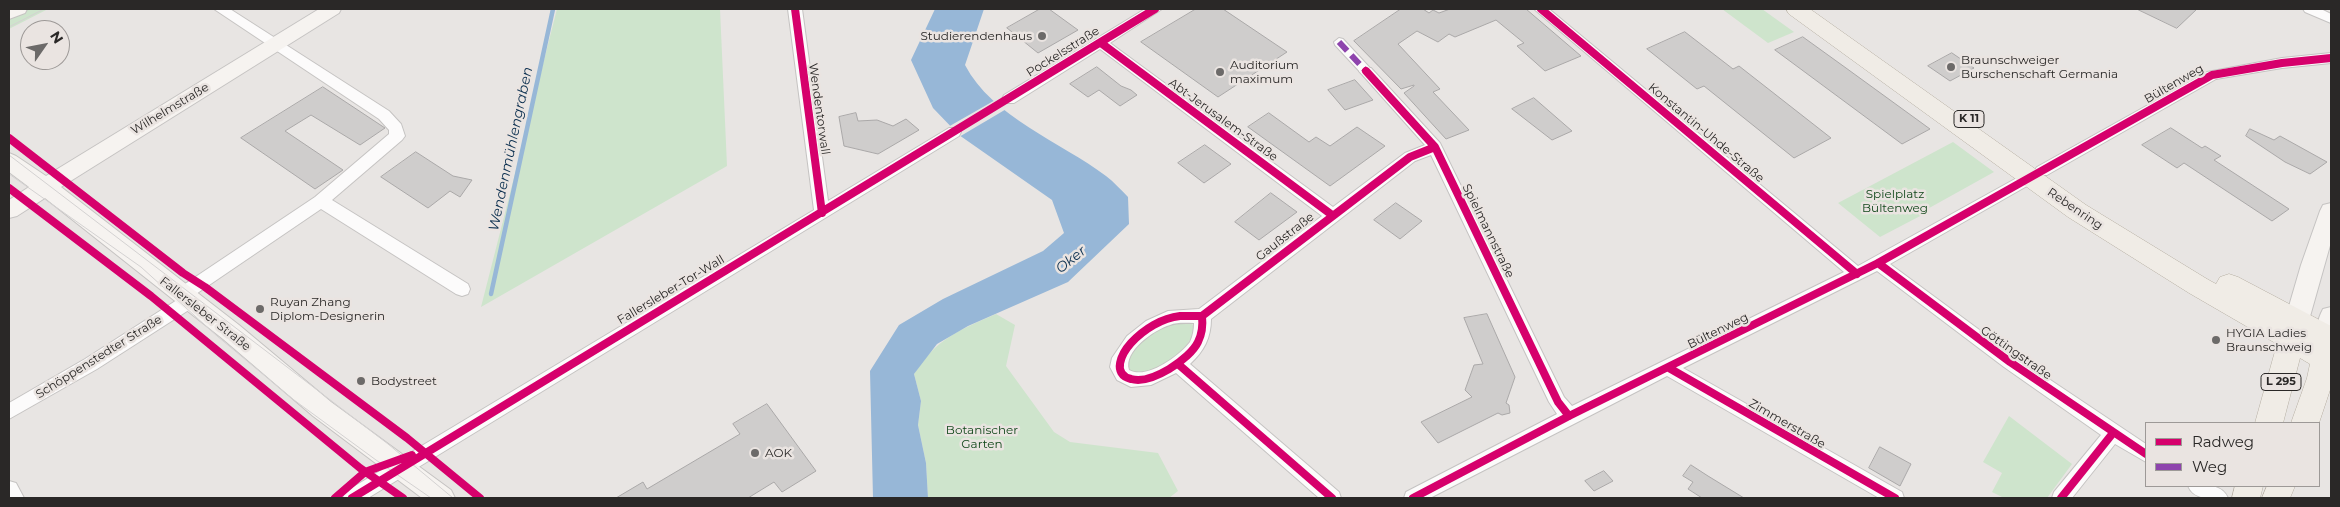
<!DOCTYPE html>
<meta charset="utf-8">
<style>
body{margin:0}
#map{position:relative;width:2340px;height:507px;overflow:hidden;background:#e8e5e3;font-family:Montserrat,sans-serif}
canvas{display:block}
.frame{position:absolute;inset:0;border:10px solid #2a2827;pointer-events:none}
.legend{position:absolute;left:2145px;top:422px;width:175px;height:65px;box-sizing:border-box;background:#eae4e1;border:1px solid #9d9997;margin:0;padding:6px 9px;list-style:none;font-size:15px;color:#2a2827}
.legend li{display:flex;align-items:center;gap:10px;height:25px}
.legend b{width:25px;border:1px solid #9d9997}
.north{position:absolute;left:20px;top:20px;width:50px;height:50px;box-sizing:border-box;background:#eae4e1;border:1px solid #9d9997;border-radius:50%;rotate:57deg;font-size:14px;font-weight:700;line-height:20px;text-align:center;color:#2a2827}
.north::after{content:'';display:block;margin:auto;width:18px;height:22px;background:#6c6a69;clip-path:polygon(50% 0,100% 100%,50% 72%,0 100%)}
</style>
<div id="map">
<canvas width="2340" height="507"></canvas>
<div class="frame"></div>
<ul class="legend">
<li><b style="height:6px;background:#d6006c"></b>Radweg</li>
<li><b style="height:6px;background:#8e44ad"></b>Weg</li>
</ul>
<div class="north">N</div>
</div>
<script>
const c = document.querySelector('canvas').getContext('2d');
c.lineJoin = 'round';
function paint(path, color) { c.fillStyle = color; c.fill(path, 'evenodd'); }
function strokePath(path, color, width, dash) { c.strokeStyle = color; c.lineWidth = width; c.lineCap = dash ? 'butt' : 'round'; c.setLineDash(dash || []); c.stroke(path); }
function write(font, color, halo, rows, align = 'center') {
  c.font = font + ' Montserrat,sans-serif'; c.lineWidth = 5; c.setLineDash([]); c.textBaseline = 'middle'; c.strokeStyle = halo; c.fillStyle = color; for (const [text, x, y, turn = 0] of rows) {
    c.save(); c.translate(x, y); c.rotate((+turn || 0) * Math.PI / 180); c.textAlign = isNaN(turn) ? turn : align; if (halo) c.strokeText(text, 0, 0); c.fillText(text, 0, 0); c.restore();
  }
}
paint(new Path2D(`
 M29 9H48L9 29V19Z
 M557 9H720L727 166 481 307Z
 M1722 9H1762L1794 32 1768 43Z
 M1953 142 1994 172 1922 212 1924 214 1880 237 1838 203Z
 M996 314 1015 325 1006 366 1054 432 1070 442 1158 453 1178 491 1169 498H928L926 463 918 425 921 401 914 374C936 339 959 330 996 314Z
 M1191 321 1195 330C1184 357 1156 377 1127 371L1126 358 1133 346 1165 323Z
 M2009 416 2072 464 2047 498H2004L1992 492 2002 473 1983 462Z`), '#cee4cc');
paint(new Path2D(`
 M935 9H984L965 65C992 117 1061 142 1106 176 1114 182 1121 190 1128 197L1129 224 1068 282 968 326 937 344 914 374 921 401 918 425 926 463 928 498H873L870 371 899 325 943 299 1043 251 1064 233 1052 200 959 135 933 108 911 60Z`), '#97b7d7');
paint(new Path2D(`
 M997 99 1008 108 959 137 948 127Z`), '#e8e5e3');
strokePath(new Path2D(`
 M491 294 553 9`), '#97b7d7', 4.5);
const building = new Path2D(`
 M1040 9H1049L1078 30 1038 53 1007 28Z
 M1196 9H1223L1287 52 1218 97 1141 42Z
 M1401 9H1423L1429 13 1433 10 1439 13 1450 9H1526L1581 56 1545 71 1517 46 1524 43 1496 20 1455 37 1449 34 1438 42 1417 31 1398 44 1440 89 1433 92 1469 130 1446 139 1404 93 1414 86V85L1401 89 1354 41Z
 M2137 9H2197L2177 28Z
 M1685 32 1733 69 1739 66 1831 138 1794 158 1704 86 1697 89 1647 49Z
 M1803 37 1846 68 1930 129 1902 144 1775 50Z
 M1952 53 1974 68 1950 81 1928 66Z
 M1097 67 1121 86 1131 90 1137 95 1120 106 1099 90 1088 97 1070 84Z
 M1355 80 1373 100 1345 110 1328 90Z
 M323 87 385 128 360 145 311 115 285 131 343 170 315 189 241 138Z
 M1534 98 1572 131 1552 140 1512 109Z
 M856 113 858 121 877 120 893 126 906 119 919 130 878 154 844 146 839 117Z
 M1269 113 1309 142 1316 137 1330 146 1357 127 1385 146 1330 186 1248 127Z
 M2171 128 2202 148 2205 146 2221 156 2214 160 2289 209 2272 221 2184 163 2177 168 2142 145Z
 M2250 129 2274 140 2280 136 2327 162 2310 174 2285 162 2246 136Z
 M1205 145 1231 164 1204 183 1178 163Z
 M416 152 453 176 472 180 460 197 450 191 428 208 381 177Z
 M1271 193 1297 212 1259 240 1235 222Z
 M1396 203 1422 221 1400 239 1374 220Z
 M1487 314 1515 377 1506 403 1509 405 1510 413 1502 415 1498 413 1438 443 1421 422 1472 397 1465 390 1474 365 1483 364 1464 318Z
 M767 404 816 471 782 492 774 482 748 498H616L643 482 647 489 740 434 733 424Z
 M1880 447 1911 464 1900 486 1869 468Z
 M1691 465 1708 476 1744 498H1702L1688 489 1693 482 1683 476Z
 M1604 471 1613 481 1594 491 1585 481Z`);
paint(building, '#cfcdcc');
strokePath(building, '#aaa8a8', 1);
const pedestrian = new Path2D(`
 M1339 38 1343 39 1370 68 1372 71 1370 74H1362L1335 45 1334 42Z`);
const minor = new Path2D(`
 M214 9H230L389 111 401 124 405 136 402 140 332 200 468 284 470 289 468 294 462 296 456 294 321 209 193 296 197 301 195 306 97 369 9 419V403L85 359 177 300 174 295 176 290 315 197 389 134V130L379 119Z
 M788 9H802L828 201 949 128H959L961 132 959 136 368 498H343L345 492 814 210Z
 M1145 9H1162L1110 43 1333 207 1405 153 1425 145 1359 71 1361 68H1371L1440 143 1564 397 1572 406 1844 272 1534 9H1549L1858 266 2024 174 2029 172 2034 174 2037 178 2034 182 1890 264 2016 357 2146 444V462L2115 444 2072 498H2052L2054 492 2101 435 2004 367 1877 271 1683 368 1902 492 1904 498H1879L1667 376 1430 498H1404L1406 492 1557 414 1549 402 1431 155 1415 161 1211 319C1211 338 1204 351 1190 364L1339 492 1341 498H1319L1176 373 1151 385 1131 387 1117 380 1110 367 1112 358 1127 336 1146 321 1168 311 1199 309 1322 216 1100 49 1014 103H1004L1002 99 1004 95ZM1194 323C1194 329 1193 336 1190 342 1179 356 1147 380 1129 370 1123 351 1154 330 1170 325 1177 322 1186 323 1194 323Z
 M2303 9H2321L2331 14V23L2305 12Z
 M2331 53V63L2282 68 2216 79 2047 175H2037L2034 171 2037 167 2207 72 2282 58Z
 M9 481 16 483 24 498H9Z
 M2188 486C2202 486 2221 482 2228 498 2214 499 2194 501 2188 486Z`);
const secondary = new Path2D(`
 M9 9H27L25 13 9 19Z
 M319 9H341L339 13 61 187 239 325 331 402 451 490 455 498H422L313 416 223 339 45 198 17 216 9 218V200L29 187 9 172V153L16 156 46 176Z
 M2331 203V242L2309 320 2305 327 2297 329 2289 327 2285 320 2301 265 2320 211 2323 205Z
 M2331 307V346L2321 344C2315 333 2317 320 2323 309Z`);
const primary = new Path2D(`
 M1786 9H1810L2086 205 2207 279 2216 284 2220 277 2229 274 2238 277 2331 326V387L2319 423H2291L2307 378 2310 364 2300 358 2283 423H2255L2277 344 2189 293 2068 217 1789 14Z
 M2235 486H2263L2260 498H2232Z
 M2267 486H2295L2290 498H2262Z`);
strokePath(pedestrian, '#c5c3c2', 2);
strokePath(minor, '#c5c3c2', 2);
strokePath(secondary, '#c5c3c2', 2);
strokePath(primary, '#b6afa3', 1);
paint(pedestrian, '#fcfbfb');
paint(minor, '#fcfbfb');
paint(secondary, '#f6f3f0');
paint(primary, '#f0ece6');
strokePath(new Path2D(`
 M9 27 44 9
 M9 155 388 444 453 498
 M9 174 141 267 217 336 294 400 376 460 431 498`), '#d4d2d2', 1);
strokePath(new Path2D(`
 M1339 42 1366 71`), '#8e44ad', 6, [12, 6]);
strokePath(new Path2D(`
 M795 9 822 213
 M1541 9 1857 274
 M1101 43 1332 215
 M1366 71 1435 147 1558 402 1569 416
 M9 138 183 273 205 287 407 438 480 498
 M9 188 151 296 360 468 403 498
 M1878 263 2010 362 2146 454
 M1180 316H1202C1203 325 1202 334 1198 342 1190 359 1151 385 1131 379 1111 374 1122 353 1131 343 1144 329 1162 318 1180 316Z
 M1202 316 1410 157 1435 147
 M1178 364 1332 498
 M1669 368 1895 498
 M335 498 365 472 412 455
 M352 498 1155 9
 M1413 498 1569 416 1878 263 2212 75 2282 63 2331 58
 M2061 498 2113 433`), '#d6006c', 8);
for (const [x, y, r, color] of [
 [1042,36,5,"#6c6a69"],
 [1951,67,5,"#6c6a69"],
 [1220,72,5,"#6c6a69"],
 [260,309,5,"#6c6a69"],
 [2216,340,5,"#6c6a69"],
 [361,381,5,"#6c6a69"],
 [755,453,5,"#6c6a69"]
]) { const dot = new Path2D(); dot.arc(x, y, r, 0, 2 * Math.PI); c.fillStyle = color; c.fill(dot); strokePath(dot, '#eae4e1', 2); }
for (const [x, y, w] of [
 [1969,119,30],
 [2281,382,40]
]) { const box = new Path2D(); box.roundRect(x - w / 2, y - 8.5, w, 17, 4); c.fillStyle = '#eae4e1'; c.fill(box); strokePath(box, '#2a2827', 1); }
write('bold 11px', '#2a2827', null, [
 ["K 11",1969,119],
 ["L 295",2281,382]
]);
write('12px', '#2a2827', '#eae4e1', [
 ["Studierendenhaus",1032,36,"right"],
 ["Braunschweiger",1961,60],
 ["Burschenschaft Germania",1961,74],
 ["Auditorium",1230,65],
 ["maximum",1230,79],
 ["Ruyan Zhang",270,302],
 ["Diplom-Designerin",270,316],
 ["HYGIA Ladies",2226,333],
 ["Braunschweig",2226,347],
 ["Bodystreet",371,381],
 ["AOK",765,453]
], 'left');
write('12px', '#2a2827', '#eae4e1', [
 ["Pockelsstraße",1063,52,-32],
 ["Bültenweg",2174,84,-30],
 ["Wilhelmstraße",170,109,-31],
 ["Wendentorwall",819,109,82],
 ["Abt-Jerusalem-Straße",1223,120,36],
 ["Konstantin-Uhde-Straße",1706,133,40],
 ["Rebenring",2075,209,34],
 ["Spielmannstraße",1488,231,64],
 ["Gaußstraße",1285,237,-38],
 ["Fallersleber-Tor-Wall",671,290,-31],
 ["Fallersleber Straße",205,314,38],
 ["Bültenweg",1718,331,-26],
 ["Göttingstraße",2016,353,35],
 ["Schöppenstedter Straße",99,357,-32],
 ["Zimmerstraße",1787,424,30]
]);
write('12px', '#11471a', '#eae4e1', [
 ["Spielplatz",1895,194],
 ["Bültenweg",1895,208],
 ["Botanischer",982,430],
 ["Garten",982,444]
]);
write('italic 14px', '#0c3050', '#eae4e1', [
 ["Wendenmühlengraben",511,149,-78],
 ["Oker",1071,260,-39]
]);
</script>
